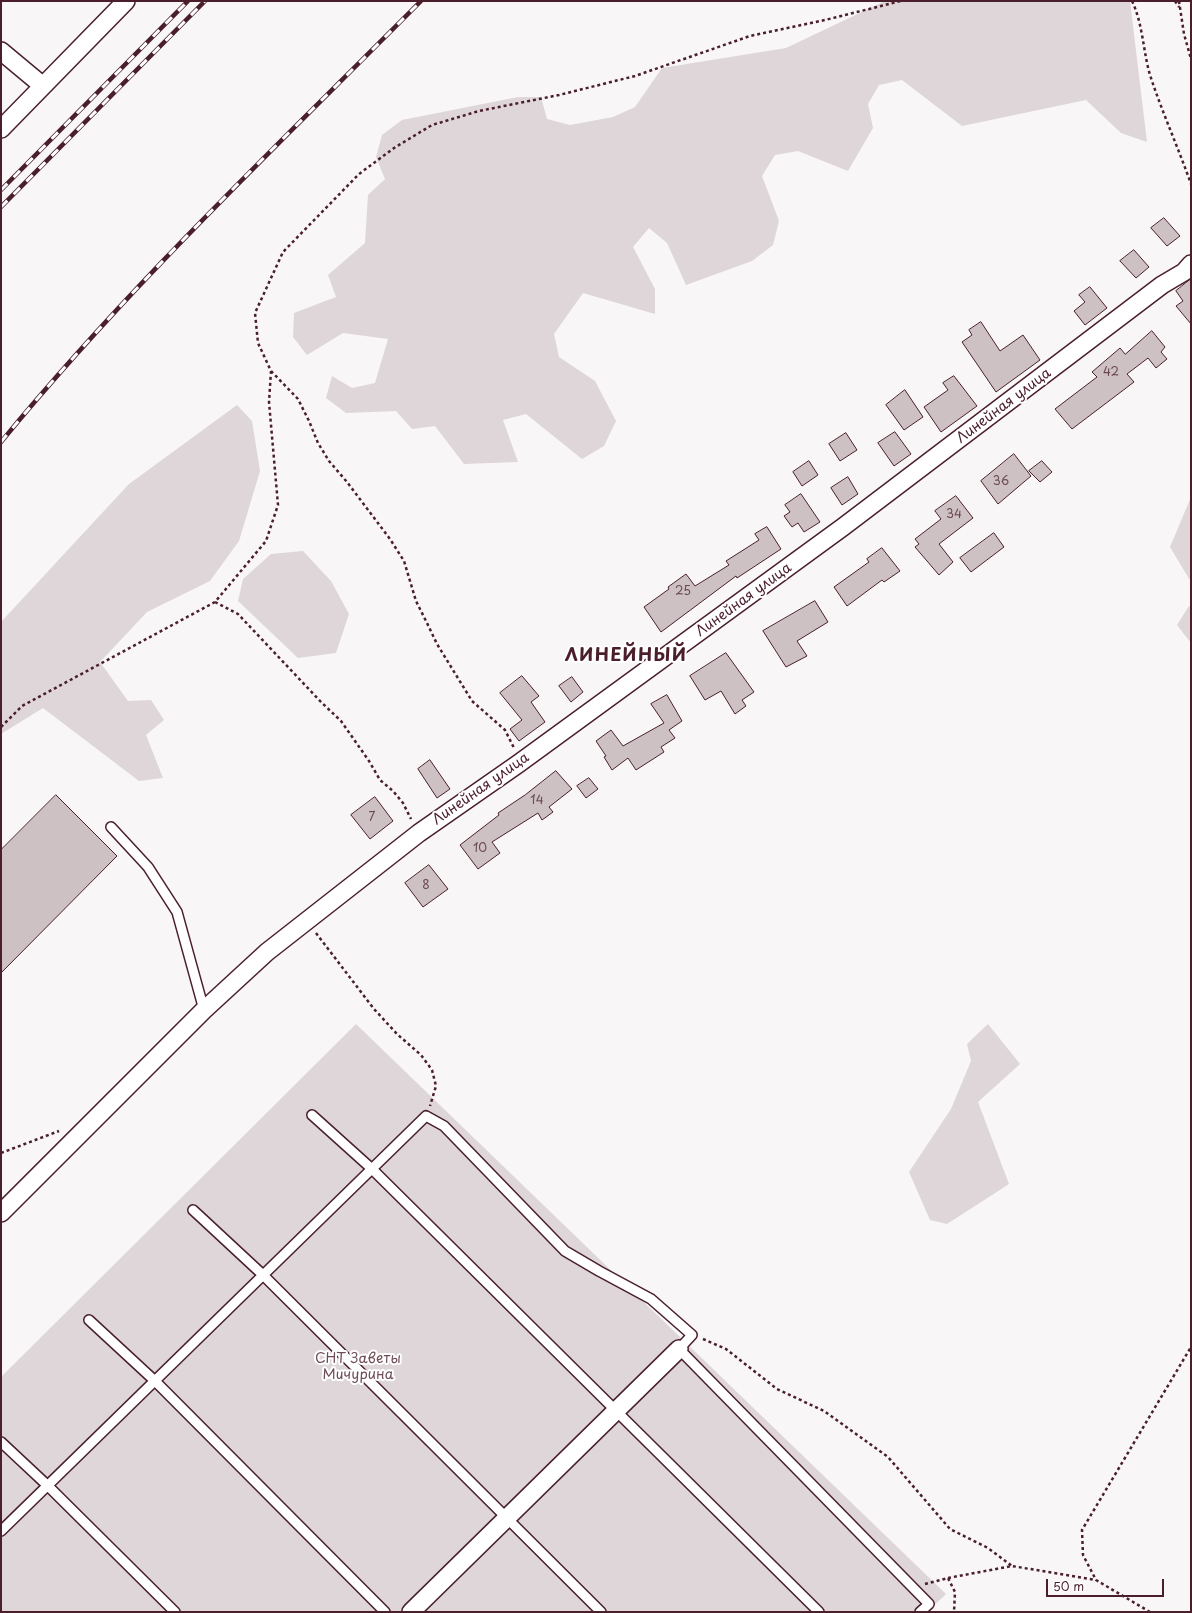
<!DOCTYPE html>
<meta charset="utf-8">
<style>
body{margin:0}
#map{position:relative;width:1192px;height:1613px;overflow:hidden;background:#f8f6f7;font-family:"Playpen Sans",sans-serif}
canvas{display:block}
.frame{position:absolute;inset:0;border:2px solid #4a1f2b;pointer-events:none}
.scale{position:absolute;left:1046px;top:1579px;width:118px;height:18px;box-sizing:border-box;border:2px solid #4a1f2b;border-top:0;padding-left:5px;font-size:12px;line-height:14px;white-space:nowrap;color:#4a1f2b;-webkit-text-stroke:3px #fff;paint-order:stroke}
</style>
<div id="map">
<canvas width="1192" height="1613"></canvas>
<div class="frame"></div>
<div class="scale">50 m</div>
</div>
<script>
const c = document.querySelector('canvas').getContext('2d');
c.lineJoin = 'round';
function paint(path, color) { c.fillStyle = color; c.fill(path, 'evenodd'); }
function strokePath(path, color, width, dash) { c.strokeStyle = color; c.lineWidth = width; c.lineCap = dash ? 'butt' : 'round'; c.setLineDash(dash || []); c.stroke(path); }
function write(font, color, halo, rows, align = 'center') {
  c.font = font + ' "Playpen Sans",sans-serif'; c.lineWidth = 4; c.setLineDash([]); c.textBaseline = 'middle'; c.strokeStyle = halo; c.fillStyle = color; for (const [text, x, y, turn = 0] of rows) {
    c.save(); c.translate(x, y); c.rotate((+turn || 0) * Math.PI / 180); c.textAlign = isNaN(turn) ? turn : align; if (halo) c.strokeText(text, 0, 0); c.fillText(text, 0, 0); c.restore();
  }
}
paint(new Path2D(`
 M885 1H1130L1147 142 1121 133 1086 100 962 126 902 80 879 85 868 104 873 128 848 171 798 151 775 155 762 176 779 221 773 245 752 261 686 285 667 243 649 228 633 247 655 289V314L583 293 554 334 559 357 595 381 616 421 604 446 582 459 526 414 503 420 518 462 464 464 435 426 412 429 396 411 346 413 326 398 332 376 352 388 375 383 388 339 343 333 307 355 293 337 294 313 336 297 328 275 365 243 368 195 385 179 376 157 382 135 402 120 518 97H541L547 119 570 125 613 117 635 107 662 68 786 48Z
 M237 405 252 421 260 471 239 541 210 581 147 612 100 662 128 701 151 700 164 720 146 735 163 778 139 781 43 708 1 734V622L129 484Z
 M1191 497V582L1170 547Z
 M303 551 331 581 349 614 336 653 298 658 238 601 243 579 271 554Z
 M1189 606H1191V643L1177 625Z
 M356 1024 946 1594 927 1612H1V1377Z
 M988 1024 1020 1064 978 1102 1009 1184 947 1224 930 1220 909 1172 951 1109 971 1061 967 1044Z`), '#ded6d9');
const building = new Path2D(`
 M1164 218 1180 236 1167 246 1151 228Z
 M1134 250 1149 267 1136 278 1120 261Z
 M1191 279V324L1176 306 1183 301 1176 291Z
 M1090 287 1107 308 1085 325 1074 311 1085 302 1079 295Z
 M981 322 1000 351 1023 335 1040 360 996 392 962 342 972 335 969 330Z
 M1152 331 1165 347 1161 352 1167 359 1156 368 1148 358 1127 374 1134 382 1072 429 1055 409 1097 377 1092 372 1120 348 1125 354Z
 M954 376 977 406 941 432 924 407 948 390 943 383Z
 M905 390 923 417 904 430 886 405Z
 M895 432 911 454 894 466 878 443Z
 M846 433 857 450 840 461 829 444Z
 M1014 454 1031 476 998 504 981 481Z
 M809 461 818 475 802 486 793 472Z
 M1042 461 1052 472 1040 482 1029 471Z
 M848 477 858 494 842 505 831 488Z
 M801 494 820 522 804 532 798 523 792 527 784 516 790 512 785 505Z
 M956 496 973 518 939 544 953 562 939 575 915 547 919 544 915 539 941 519 935 511Z
 M767 527 781 549 737 578 736 576 661 632 644 607 669 589 668 587 686 574 695 586 729 565 726 561 759 540 755 534Z
 M994 533 1004 547 971 572 960 558Z
 M882 548 900 571 884 582 882 580 847 606 834 587 869 562 867 559Z
 M815 601 828 622 797 641 807 656 786 667 763 631Z
 M726 653 754 692 742 700 746 706 735 714 721 691 705 700 690 676Z
 M522 676 539 696 531 702 545 722 519 741 510 729 522 720 500 693Z
 M572 677 583 692 571 702 559 686Z
 M667 695 682 721 669 730 675 738 661 747 664 752 636 770 628 758 612 770 604 757 606 756 596 741 611 730 623 746 664 723 651 704Z
 M430 760 450 789 437 798 418 769Z
 M556 771 572 789 549 807 553 812 542 820 538 813 492 842 500 853 478 869 460 845 499 815 498 813 525 795Z
 M589 778 598 789 586 798 577 786Z
 M56 795 117 856 1 973V850Z
 M375 797 393 821 370 839 351 815Z
 M429 865 448 889 423 907 405 883Z`);
paint(building, '#cdc1c4');
strokePath(building, '#4a1f2b', 1);
const lane = new Path2D(`
 M111 827 148 867 177 912 204 1010
 M312 1115 372 1169 819 1612
 M193 1210 263 1275 601 1612
 M89 1320 155 1381 385 1612
 M1 1442 47 1485 175 1612
 M1 1531 426 1116 444 1126 565 1251 599 1271 651 1299 692 1335 679 1349 929 1604 920 1612`);
const street = new Path2D(`
 M1 51 43 86
 M1 129 126 1
 M1 1213 204 1010 267 952 419 833 518 764 843 527 1162 285 1184 272 1191 264
 M411 1612 679 1349`);
strokePath(lane, '#4a1f2b', 12);
strokePath(street, '#4a1f2b', 20);
strokePath(new Path2D(`
 M1132 1C1143 24 1143 51 1150 75 1162 112 1178 147 1191 184
 M1175 1 1179 7
 M1179 1 1184 34 1191 59
 M271 371 298 399 309 421 318 443 329 461 347 482 390 539 404 561 416 601 427 623 437 644 472 701 505 730 514 748
 M215 602 238 614 321 702 341 721 369 761 380 780 393 791 403 803 411 819
 M1 727 22 706 215 602 266 541 278 505 269 402 271 371 258 343 255 313 283 252 359 174 394 148 432 125 479 111 559 95 635 76 750 36 825 20 901 1
 M316 933 374 1009 397 1034 421 1055 432 1070 436 1086 430 1106
 M1 1153 59 1131
 M703 1339 726 1349 777 1389 824 1411 888 1457 950 1529 988 1548 1012 1566
 M948 1578 1012 1566 1096 1580
 M925 1584 948 1578 955 1592 954 1612
 M1150 1612 1096 1580 1083 1555 1082 1530 1191 1347`), '#4a1f2b', 2.5, [3, 3]);
strokePath(lane, '#fff', 9);
strokePath(street, '#fff', 17);
const rail = new Path2D(`
 M1 190 188 1
 M1 207 205 1
 M1 442C130 285 278 145 421 1`);
strokePath(rail, '#4a1f2b', 4.5);
strokePath(rail, '#fff', 3, [9]);
write('12px', '#6b4851', null, [
 ["42",1111,373],
 ["36",1001,482],
 ["34",954,515],
 ["25",683,592],
 ["14",537,801],
 ["7",372,818],
 ["10",480,849],
 ["8",426,886]
]);
write('14px', '#4a1f2b', '#fff', [
 ["Линейная улица",1004,406,-37],
 ["Линейная улица",744,600,-36],
 ["Линейная улица",481,789,-35]
]);
write('14px', '#6f4d56', '#fff', [
 ["СНТ Заветы",358,1359],
 ["Мичурина",358,1375]
]);
c.letterSpacing = '1px';
write('bold 18px', '#4a1f2b', '#fff', [
 ["ЛИНЕЙНЫЙ",626,656]
]);
c.letterSpacing = '0px';
</script>
